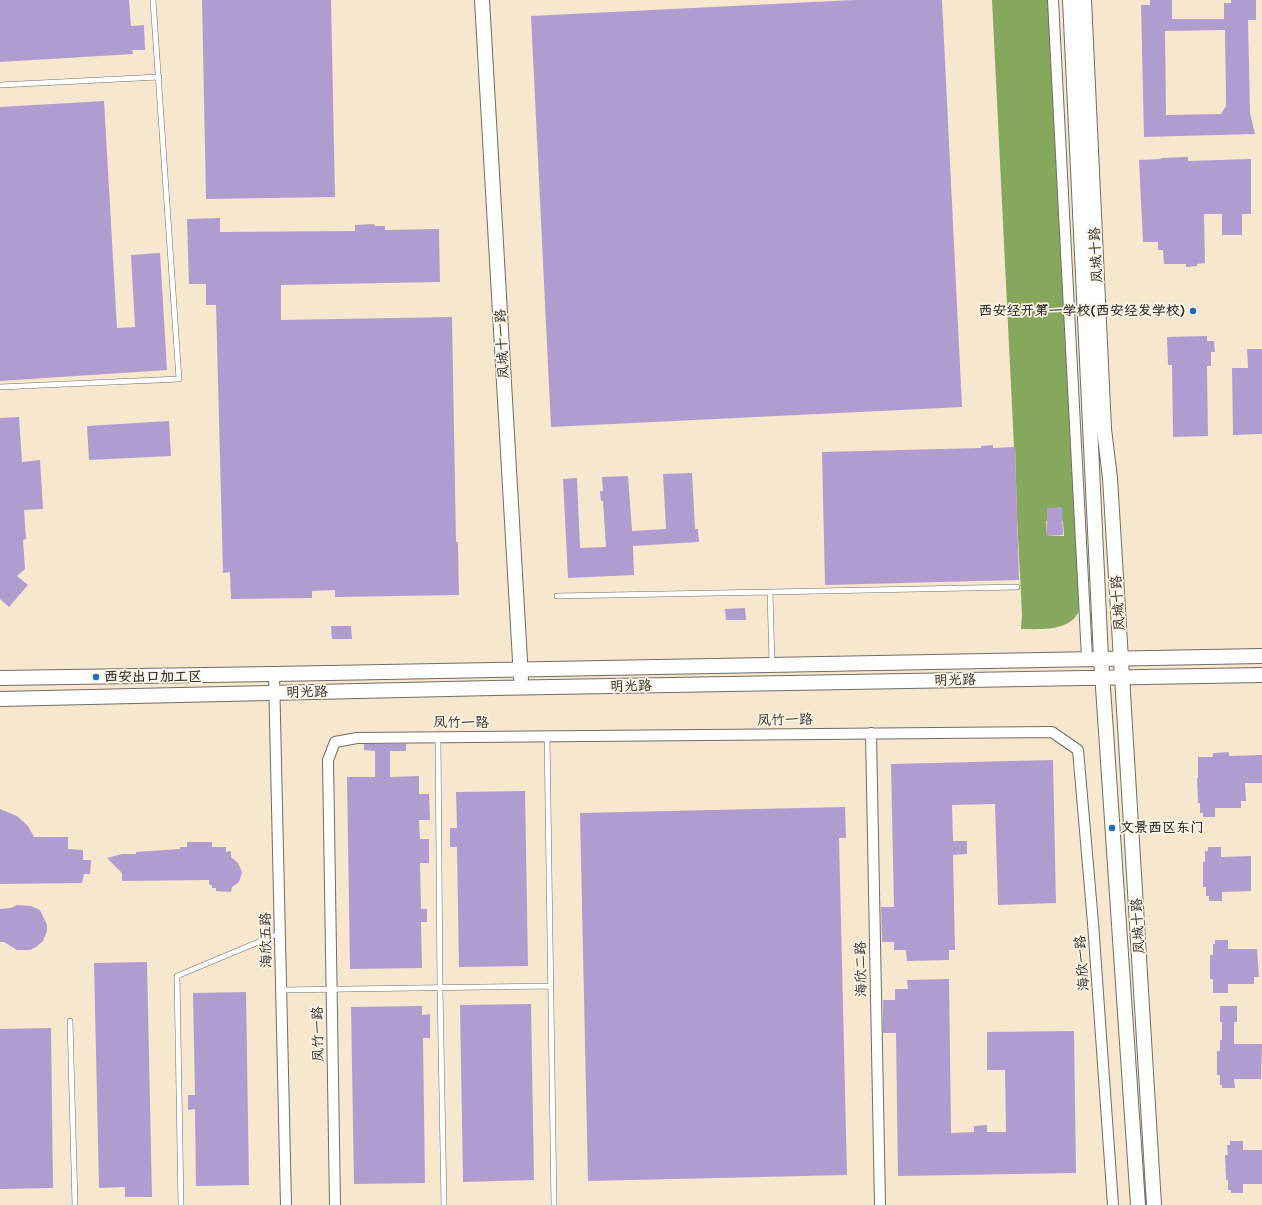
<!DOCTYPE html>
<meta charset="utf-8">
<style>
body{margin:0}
canvas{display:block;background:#f7e7cf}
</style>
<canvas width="1262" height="1205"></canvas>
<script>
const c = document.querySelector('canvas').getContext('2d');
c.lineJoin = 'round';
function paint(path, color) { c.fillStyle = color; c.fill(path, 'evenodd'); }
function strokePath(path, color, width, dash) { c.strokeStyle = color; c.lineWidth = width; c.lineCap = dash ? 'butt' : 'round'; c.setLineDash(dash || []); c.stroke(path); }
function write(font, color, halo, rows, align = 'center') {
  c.font = font + ' Mali,"LXGW WenKai TC",sans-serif'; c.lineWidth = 3.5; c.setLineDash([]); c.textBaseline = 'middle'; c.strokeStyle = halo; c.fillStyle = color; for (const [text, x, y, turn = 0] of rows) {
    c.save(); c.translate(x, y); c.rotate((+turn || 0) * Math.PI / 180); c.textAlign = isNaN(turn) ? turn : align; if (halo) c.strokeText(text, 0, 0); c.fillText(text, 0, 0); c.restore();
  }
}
paint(new Path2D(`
 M992 0H1051L1080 609C1071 632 1042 629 1021 629L1022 614 1017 517 1015 447H1014ZM1046 521H1063L1064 536H1047Z`), '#86a85d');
paint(new Path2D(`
 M0 0H129L131 26 144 25 145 50H132L133 54 0 62Z
 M202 0H331L335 197 206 199Z
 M854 0H942L962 407 551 427 531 16Z
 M1150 0H1172V19H1224V3H1231V0H1256V20H1248L1250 113 1255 134 1144 137 1141 5H1150ZM1225 30 1226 99V106L1224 109 1221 114 1166 115 1165 31Z
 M104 101 117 328 135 327 131 255 160 253 167 370 0 381V107Z
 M1188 157V161L1251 159V214H1242V235H1222V214H1204L1205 263 1197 264V266L1186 267V264H1164L1163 250H1158V242H1143L1139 160 1161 159V158Z
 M220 218V232L355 231V225L374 224 375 226H385V230L439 229 440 282 281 285V320L452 317 456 542H458L459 595 335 597V590L312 591V598L231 599 230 572 223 573 216 305H206V284H189L187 219Z
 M1207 336V341H1214L1215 352H1211V366H1207L1208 436 1173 437 1172 365H1168L1167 337Z
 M1247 349H1262V434L1233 435 1232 368H1248Z
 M19 417 22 462 40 460 43 509 24 510 26 539 23 540 25 569 17 576 28 585 9 607 0 599V418Z
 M169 421 171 456 89 460 87 426Z
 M993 445V448L1015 447 1019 580 825 585 822 452 981 448V446Z
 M692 473 695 529H698L699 542 633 546 634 575 568 578 563 479 577 478 580 548 606 547 603 501H601L600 491H603L602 477 628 476 632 531 666 529 663 474Z
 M1062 507 1063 535 1047 536V508Z
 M745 608 746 620H726L725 609Z
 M331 626H351L352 639H332Z
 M364 744H406V751H390V777L419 776V794H429L430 820H419L420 839H429V863H420L421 909H427V922H421L422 968 350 969 347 777H375V751L364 750Z
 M1229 752V756L1262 755V783H1245L1246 801H1241V808H1215V817H1203V813H1200V803H1198L1197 778H1198V757H1213V753Z
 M1053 760 1056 903 998 905 995 804 952 805 953 841H967V854L953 855 955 950H949V960L907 961 906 950H894V942H882L881 907H894L891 764Z
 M525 791 528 966 459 967 457 847H450V828H457L456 792Z
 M845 807 846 838H839L847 1175 588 1181 580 813Z
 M0 809 17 816 28 826 34 837H68V849L83 850V860H91L90 874H84L82 883 0 884Z
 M187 842H212V847H226V852L231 851V857L238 863 242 872 239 882 232 887 231 892 216 891V888H212V886L209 884V880L122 881V873L107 858 122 854H136V852L180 849V847H187Z
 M1208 847H1221V857L1251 856V891L1222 892V901H1209V896H1206V887H1203V862H1205V851H1208Z
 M17 905 31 906 40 910 47 925V931L43 941 36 947 30 950H17L4 942H0V909L11 908Z
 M1215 940H1228V949H1257L1259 977H1254V984H1228V993H1213V979H1210V955H1213V944H1215Z
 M147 962 152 1197H125V1187L99 1188 94 963Z
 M949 979 951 1133 974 1132V1126L987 1125V1132H1006L1005 1070H987V1032L1074 1031 1076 1173 898 1176 896 1033H883V1000H895V989H908L907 980Z
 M246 992 249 1185 196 1186 195 1109 188 1110V1095H195L193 993Z
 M531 1004 534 1180 463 1182 460 1005Z
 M422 1006V1015L430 1014V1038H423L425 1183 354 1184 351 1007Z
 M1220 1006H1237V1022H1234V1044H1262L1261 1079H1234L1235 1088H1222V1085H1220V1075H1217V1051H1220V1040H1222V1022H1220Z
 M51 1028 53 1188 0 1189V1029Z
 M1230 1141H1243V1150H1262V1184H1243V1193H1231V1190H1228V1180H1226L1225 1155H1228L1227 1145H1230Z`), '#b19ccf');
const lane = new Path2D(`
 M0 85 159 77
 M0 387 179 379 153 0
 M557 596 770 592
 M772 664 770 592 1017 587
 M547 736 554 1205
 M438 737 440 988 444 1205
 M281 990 550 986
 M70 1021 75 1205
 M181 1205 177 976 280 933`);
const street = new Path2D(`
 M1053 0 1087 658
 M274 674 286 1205
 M871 733 880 1205
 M335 1205 328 760 335 742 357 738 1052 732 1078 750 1093 923 1113 1205`);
const secondary = new Path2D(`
 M482 0 521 678
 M1070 0 1101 658 1138 1205
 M1084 0 1104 429 1110 478 1154 1205
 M0 678 274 674 1262 656
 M0 699 493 688 1262 675`);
strokePath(lane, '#726d64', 6);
strokePath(street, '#726d64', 12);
strokePath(secondary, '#726d64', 16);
strokePath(lane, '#fff', 5);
strokePath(street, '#fff', 10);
strokePath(secondary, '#fff', 14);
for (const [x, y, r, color] of [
 [1193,311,4,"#1f6fb2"],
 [96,677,4,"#1f6fb2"],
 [1112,828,4,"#1f6fb2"]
]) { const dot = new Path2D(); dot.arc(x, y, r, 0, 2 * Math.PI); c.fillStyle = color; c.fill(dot); strokePath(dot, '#fcf5e5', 1.5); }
write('14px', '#2b2b2b', '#fcf5e5', [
 ["凤城十路",1096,255,-93],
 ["凤城十一路",502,344,-93],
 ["凤城十路",1118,603,-94],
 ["明光路",955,680,-1],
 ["明光路",631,686,-1],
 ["明光路",307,692,-1],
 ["凤竹一路",785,720,-1],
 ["凤竹一路",461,723],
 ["凤城十路",1138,926,-93],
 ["海欣五路",266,940,-91],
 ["海欣一路",1082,963,-94],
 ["海欣二路",861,969,-91],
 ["凤竹一路",318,1034,-91]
]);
write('bold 14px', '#2b2b2b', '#fcf5e5', [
 ["西安经开第一学校(西安经发学校)",1185,311,"right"],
 ["西安出口加工区",104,677],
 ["文景西区东门",1120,828]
], 'left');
</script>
